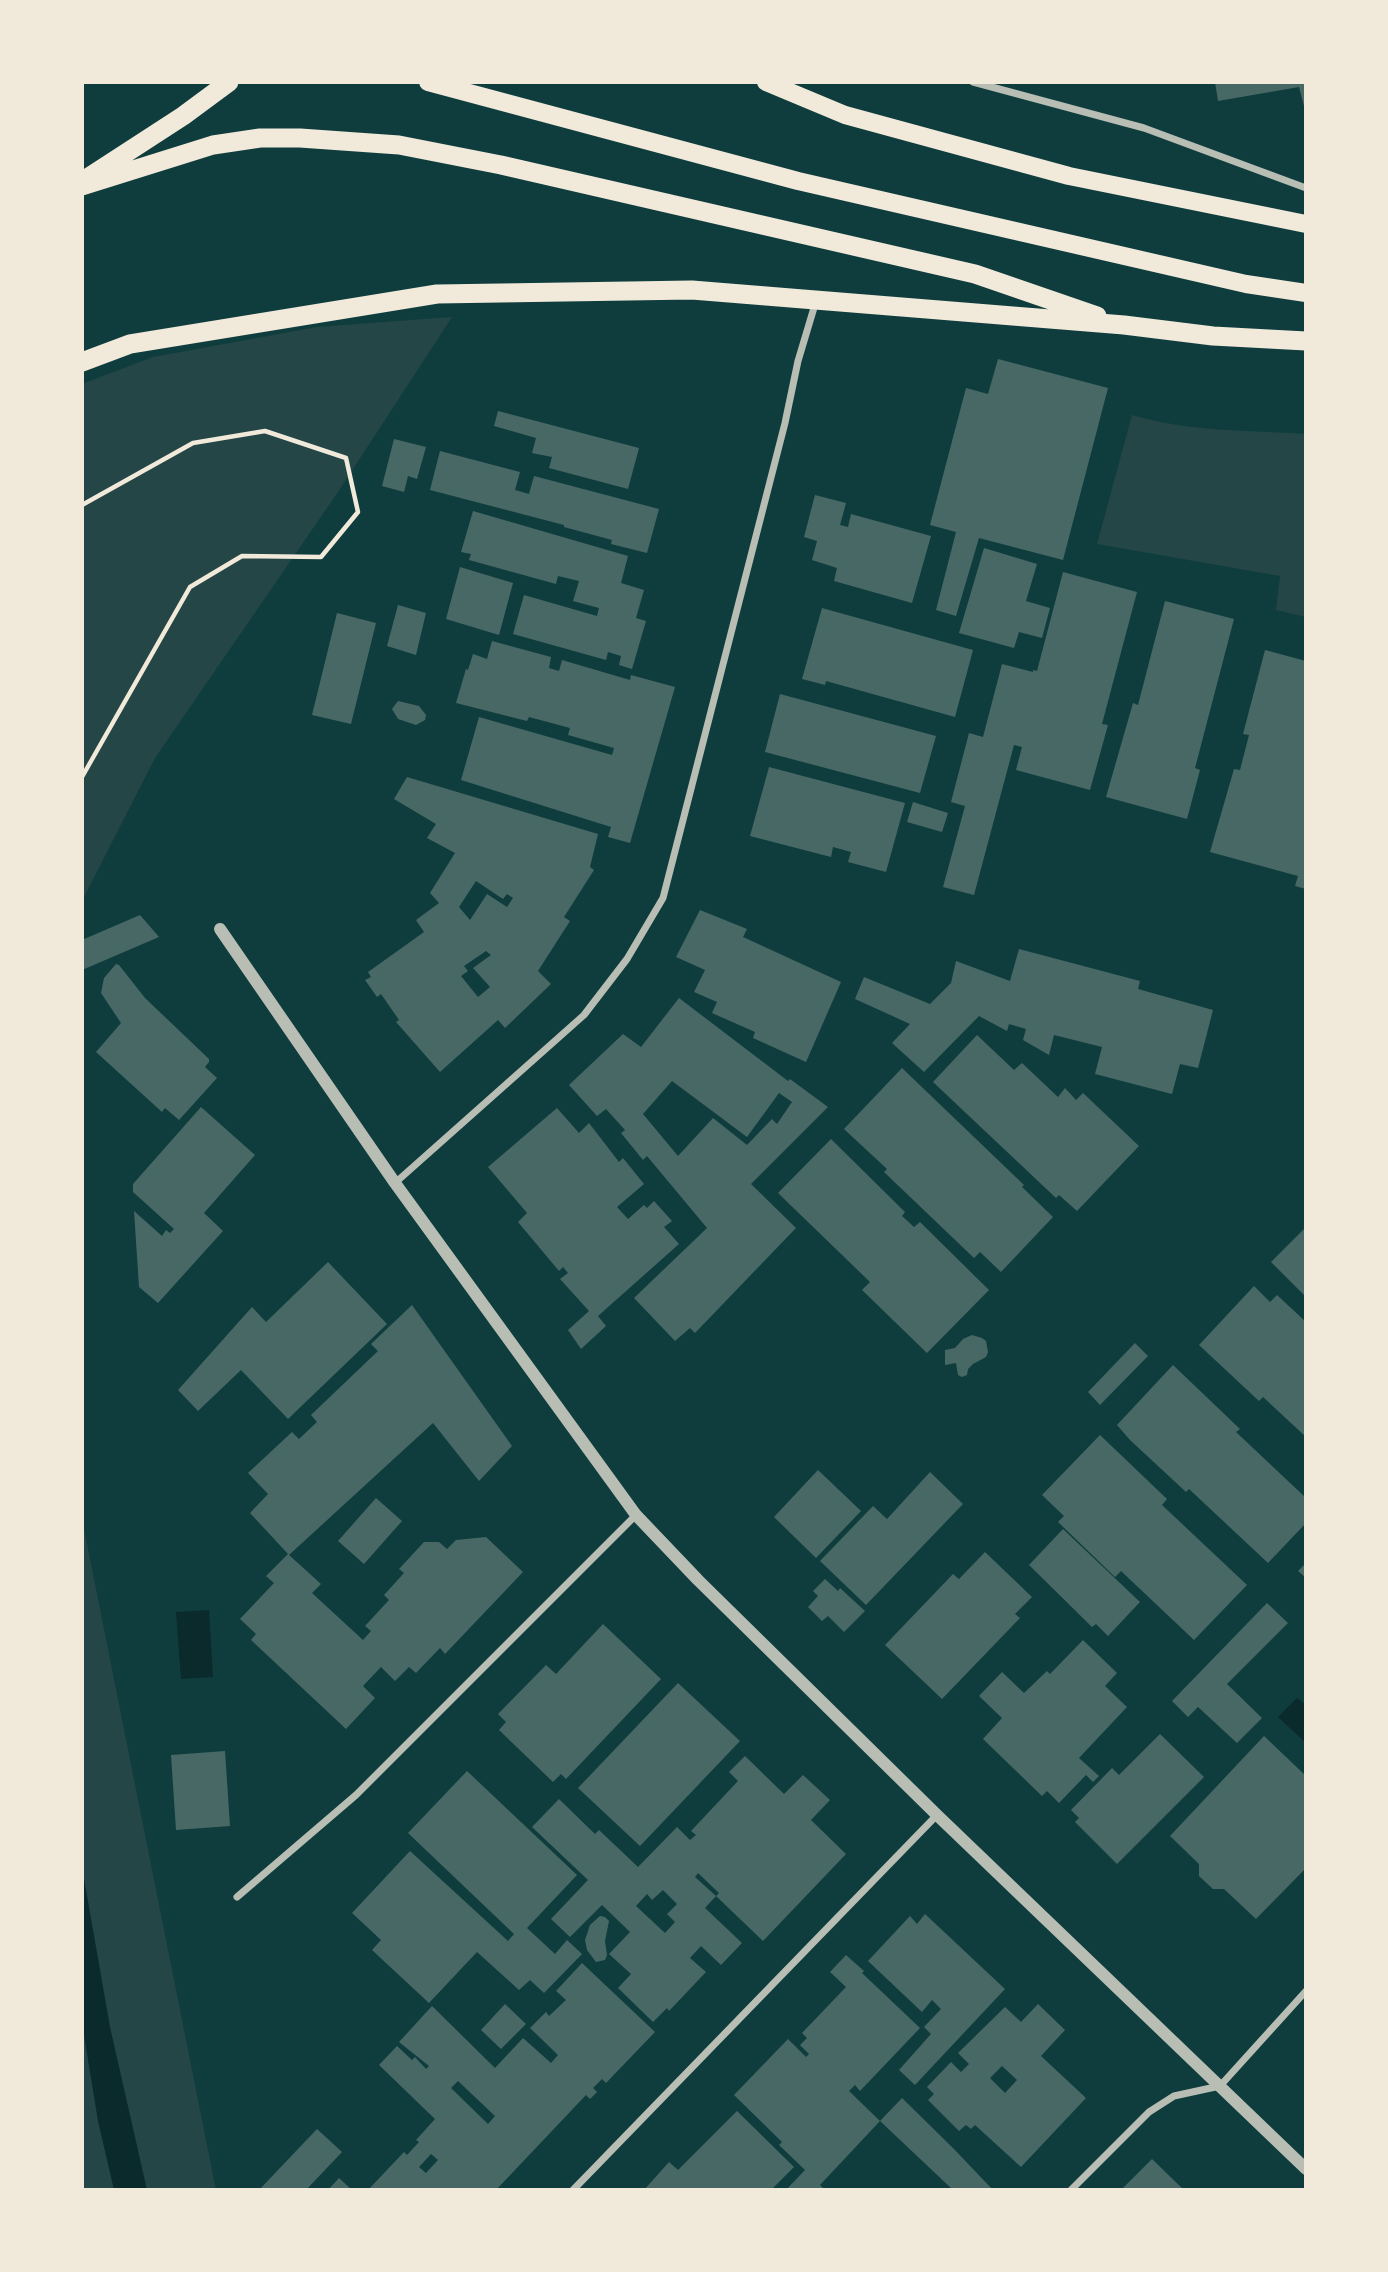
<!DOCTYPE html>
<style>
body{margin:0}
#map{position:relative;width:1388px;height:2272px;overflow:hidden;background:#0f3d3e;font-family:Montserrat,sans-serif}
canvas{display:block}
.frame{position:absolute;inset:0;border:84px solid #f1e9da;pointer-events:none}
</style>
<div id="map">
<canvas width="1388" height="2272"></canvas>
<div class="frame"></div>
</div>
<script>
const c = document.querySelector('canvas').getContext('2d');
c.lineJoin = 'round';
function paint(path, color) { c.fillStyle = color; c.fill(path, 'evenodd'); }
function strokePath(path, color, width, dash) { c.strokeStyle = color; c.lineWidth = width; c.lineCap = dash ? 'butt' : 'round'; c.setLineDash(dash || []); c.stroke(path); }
paint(new Path2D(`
 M452 317 340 489 155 758 82 901V384L153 357 317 327Z
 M1132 415C1189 432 1247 430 1306 434V617L1276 610 1280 576 1097 544Z
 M82 1519 216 2190H82Z`), '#244646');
paint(new Path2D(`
 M209 1610 213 1677 181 1679 176 1612Z
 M1297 1698 1306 1705V1743L1278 1717Z
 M82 1867 110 2027 147 2190H114L98 2121 82 2023Z`), '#0a2a2b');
paint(new Path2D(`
 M1215 82H1306V114L1299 87 1218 101Z
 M998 359 1108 388 1063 560 979 538 956 616 936 610 956 532 930 525 966 388 988 394Z
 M498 411 639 448 628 489 549 468 552 457 532 453 536 438 494 426Z
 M394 439 426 447 417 479 408 476 404 492 382 486Z
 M440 451 520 472 515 490 529 494 534 476 659 509 647 553 611 544 612 540 564 527V525L430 490Z
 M815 495 846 503 840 525 848 527 851 514 931 536 912 603 834 581 837 568 812 560 817 541 804 537Z
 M473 511 628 556 621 583 644 590 636 618 646 621 632 669 619 665 621 656 608 652 606 660 513 634 524 595 597 616 599 608 573 601 579 581 558 576 556 584 469 560 471 554 461 552Z
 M984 548 1037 564 1026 601 1050 608 1042 638 1019 632 1014 648 959 633Z
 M460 567 513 583 499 635 446 619Z
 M1063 572 1137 592 1102 724 1108 725 1090 790 1016 770 1022 747 1014 745 974 895 943 887 965 806 951 802 969 733 983 737 1002 664 1033 672V670L1037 671Z
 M1165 601 1234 619 1195 768 1200 770 1187 819 1106 797 1133 703 1138 705Z
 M398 605 426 613 416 655 387 646Z
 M822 608 973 650 955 717 826 681 825 685 802 679Z
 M337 613 376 623 351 724 312 715Z
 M492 641 551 657 549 668 559 671 562 660 630 680 631 675 675 687 630 843 608 837 611 827 461 780 479 717 612 755 614 748 568 735 570 728 529 717 527 721 456 703 466 669 468 670 473 654 487 659Z
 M1265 650 1306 661V889L1295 886 1298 876 1210 852 1234 769 1240 770 1249 735 1243 734Z
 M780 694 936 736 920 793 765 752Z
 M398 701 419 706 426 715 425 720 416 725 398 719 392 709Z
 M769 767 905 803 886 872 848 862 851 852 833 847 831 857 750 836Z
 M407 777 598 834 590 867 594 870 564 917 570 921 538 971 551 984 505 1028 498 1020 440 1072 396 1022 399 1020 381 994 377 997 365 980 371 977 368 972 424 932 416 920 439 903 430 893 455 853 427 838 436 824 394 799ZM476 881 503 899 507 894 513 898 507 907 487 894 470 920 459 907ZM486 951 491 955 473 968 490 987 478 997 461 976 468 971 464 966Z
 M913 802 948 813 942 832 907 822Z
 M700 910 747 929 743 937 841 982 806 1062 753 1038 755 1032 712 1013 717 1002 694 992 705 970 676 957Z
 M140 915 159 937 82 970V940Z
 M1019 949 1140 981 1138 989 1213 1010 1198 1068 1180 1064 1172 1094 1095 1074 1102 1047 1054 1035 1049 1055 1023 1040 1026 1029 1009 1024 1007 1031 979 1016 924 1072 892 1043 910 1024 855 999 864 977 930 1004 951 983 956 961 1010 981Z
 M116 964 119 965 145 998 209 1059V1062L205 1067 217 1078 179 1120 165 1108 162 1112 96 1052 121 1023 101 993 104 978Z
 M679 998 788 1081 790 1079 828 1107 751 1184 796 1228 695 1333 690 1328 675 1341 634 1298 707 1228 647 1156 643 1160 621 1133 625 1130 606 1109 597 1116 569 1085 623 1034 641 1047ZM672 1081 747 1137 779 1093 792 1102 777 1124 772 1119 747 1145 713 1118 678 1156 643 1114Z
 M977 1035 1014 1070 1022 1063 1058 1097 1065 1088 1076 1100 1083 1093 1139 1146 1077 1211 1059 1195 1056 1198 933 1082Z
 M902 1068 1024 1185 1022 1187 1053 1217 1001 1272 980 1252 974 1258 884 1172 887 1169 844 1129Z
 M201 1107 255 1155 204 1213 223 1231 158 1303 139 1287 134 1211 162 1236 166 1230 170 1233 174 1229 133 1192V1184Z
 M557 1108 579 1133 589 1123 619 1162 623 1158 644 1184 617 1207 628 1219 644 1205 647 1208 654 1201 672 1221 664 1227 679 1244 598 1316 606 1326 581 1349 568 1330 589 1311 560 1279 568 1273 563 1267 559 1271 518 1222 527 1213 488 1167Z
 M831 1139 905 1212 902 1216 914 1227 920 1222 989 1290 927 1353 862 1290 870 1282 778 1193Z
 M1306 1227V1297L1271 1262Z
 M328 1262 387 1324 288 1419 241 1370 198 1411 178 1390 252 1307 266 1322Z
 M1254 1286 1270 1302 1277 1295 1306 1322V1437L1263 1397 1259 1401 1199 1345Z
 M412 1305 512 1446 479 1481 433 1423 289 1555 321 1584 312 1593 363 1640 371 1631 365 1626 389 1600 384 1595 404 1573 399 1569 424 1542H439L447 1549 456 1540 486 1537 523 1572 445 1654 440 1648 416 1673 409 1667 395 1681 381 1667 363 1686 375 1698 346 1729 251 1640 256 1634 240 1619 274 1583 266 1576 288 1554 250 1513 268 1494 248 1473 292 1432 299 1439 317 1422 311 1415 378 1351 371 1344Z
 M972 1335 982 1338 986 1341 988 1352 986 1357 973 1364 968 1369 967 1375 962 1377 958 1375 956 1363 945 1365V1350L955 1348 963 1339Z
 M1135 1343 1148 1356 1100 1405 1088 1392Z
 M1173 1365 1240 1429 1236 1432 1306 1498V1523L1268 1563 1189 1489 1186 1492 1130 1440 1117 1425Z
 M1100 1435 1167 1499 1162 1505 1247 1585 1194 1640 1121 1571 1115 1577 1058 1522 1064 1516 1042 1495Z
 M818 1470 861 1511 816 1558 774 1517Z
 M930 1472 963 1504 866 1605 820 1561 873 1506 887 1519Z
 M376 1498 402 1521 364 1564 338 1541Z
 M1063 1529 1140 1602 1108 1636 1096 1624 1092 1627 1029 1565Z
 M985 1552 1032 1597 1015 1614 1020 1618 942 1699 885 1645 953 1574 959 1579Z
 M1306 1563V1578L1298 1571Z
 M825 1579 838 1591 840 1588 865 1611 844 1632 828 1616 822 1621 808 1607 818 1596 813 1591Z
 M1267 1603 1288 1623 1227 1684 1262 1718 1237 1743 1198 1707 1188 1717 1172 1701Z
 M603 1624 661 1679 566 1779 561 1774 553 1782 499 1730 506 1722 498 1714 546 1665 556 1674Z
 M1083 1640 1117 1673 1105 1686 1127 1707 1079 1758 1099 1776 1093 1782 1086 1775 1059 1803 1047 1791 1042 1796 983 1739 1002 1718 979 1696 1002 1672 1024 1693 1047 1671 1050 1674Z
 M678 1683 740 1741 640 1846 578 1788Z
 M1160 1734 1204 1777 1117 1864 1075 1822 1079 1818 1071 1810 1112 1768 1119 1775Z
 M1264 1736 1306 1776V1868L1256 1919 1224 1889H1213L1199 1876V1864L1170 1836Z
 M225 1751 230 1826 176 1830 171 1755Z
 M745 1756 784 1794 803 1775 830 1800 811 1820 846 1854 763 1941 716 1896 705 1908 742 1943 721 1965 701 1946 690 1958 706 1972 669 2011 667 2008 653 2022 618 1988 631 1974 609 1954 630 1932 602 1905 570 1937 551 1919 588 1880 532 1827 559 1799 595 1834 599 1830 638 1867 677 1827 690 1840 696 1835 691 1831 738 1781 729 1772ZM698 1873 719 1893 716 1896 695 1877ZM663 1890 677 1904 667 1914 675 1922 665 1933 636 1906 647 1894 652 1900Z
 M467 1771 577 1875 527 1928 555 1954 567 1940 582 1954 544 1993 530 1980 519 1990 477 1952 429 2003 372 1950 381 1940 352 1913 410 1851 508 1941 514 1934 408 1833Z
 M925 1914 1005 1989 915 2085 899 2070 931 2034 924 2027 941 2009 932 2000 922 2012 868 1961 910 1916 917 1924Z
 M600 1916 605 1917 609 1921 605 1941 607 1955 605 1960 596 1962 587 1950 585 1940 590 1925Z
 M846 1955 864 1971 862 1973 920 2028 860 2091 855 2085 849 2091 880 2121 820 2185 825 2190H786L805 2170 779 2145 782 2142 734 2095 788 2039 806 2057 809 2054 800 2045 807 2038 802 2033 846 1987 830 1972Z
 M582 1963 655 2032 606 2083 602 2079 593 2088 597 2092 590 2099 586 2095 496 2190H368L404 2152 407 2155 419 2142 416 2140 435 2119 379 2065 397 2046 412 2060 415 2057 426 2069 429 2066 399 2042 432 2006 495 2068 523 2038 551 2063 558 2055 530 2028 546 2012 549 2016 566 2000 556 1991ZM458 2081 495 2116 488 2124 451 2088ZM431 2154 438 2160 426 2173 419 2167Z
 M505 2004 526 2024 501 2049 481 2030Z
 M1038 2004 1065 2030 1041 2056 1086 2098 1021 2167 975 2125 971 2129 966 2125 959 2131 928 2100 934 2094 927 2087 951 2062 961 2072 969 2064 958 2053 1005 2007 1021 2022ZM1002 2066 1017 2080 1005 2093 990 2078Z
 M902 2098 953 2148 993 2190H953L880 2121Z
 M737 2111 794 2167 771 2190H644L669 2162 678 2170Z
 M317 2129 342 2152 306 2190H259Z
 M1152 2159 1184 2190H1121Z
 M339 2178 352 2190H328Z`), '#486865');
strokePath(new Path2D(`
 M82 505 193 443 265 431 346 458 358 512 321 557 242 556 190 587 82 777`), '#f1e9da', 4.5);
strokePath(new Path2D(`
 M973 82 1144 128 1306 188
 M395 1183 584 1015 627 959 663 898 785 423 798 361 816 301
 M237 1897 356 1795 636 1515
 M573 2190 937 1815
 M1071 2190 1149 2112 1174 2096 1220 2086 1306 1991`), '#b8beb3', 7);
strokePath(new Path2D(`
 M220 929 395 1183 636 1515 698 1580 937 1815 1306 2169`), '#b8beb3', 12);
strokePath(new Path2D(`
 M428 82 798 181 1246 284 1306 293
 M766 82 845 115 1069 176 1306 224`), '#f1e9da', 18);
strokePath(new Path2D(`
 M89 177 183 116 229 82
 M82 186 213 145 260 138H300L399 145 501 165 975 274 1097 316
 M82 362 130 344 437 294 692 290 1124 325 1213 336 1306 341`), '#f1e9da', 19);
</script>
